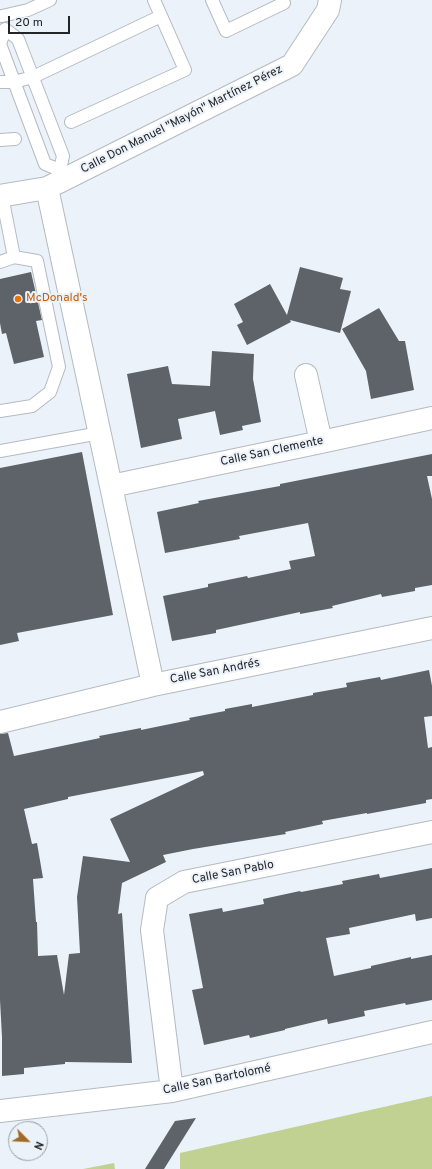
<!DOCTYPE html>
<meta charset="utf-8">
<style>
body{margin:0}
#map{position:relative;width:432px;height:1169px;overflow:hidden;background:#ecf2f9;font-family:Overpass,sans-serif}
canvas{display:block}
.north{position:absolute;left:8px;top:1121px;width:40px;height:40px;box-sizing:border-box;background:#ecf2f9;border:1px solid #9ca0a5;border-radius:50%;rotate:114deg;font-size:11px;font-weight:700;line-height:16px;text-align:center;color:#232528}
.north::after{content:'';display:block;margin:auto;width:14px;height:18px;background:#a16b25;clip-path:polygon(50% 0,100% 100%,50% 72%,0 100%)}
.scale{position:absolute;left:8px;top:16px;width:62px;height:18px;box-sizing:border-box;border:2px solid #232528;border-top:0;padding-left:5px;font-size:12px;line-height:14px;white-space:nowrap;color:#232528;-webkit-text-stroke:3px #ecf2f9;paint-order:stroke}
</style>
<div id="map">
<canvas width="432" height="1169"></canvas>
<div class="north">N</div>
<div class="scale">20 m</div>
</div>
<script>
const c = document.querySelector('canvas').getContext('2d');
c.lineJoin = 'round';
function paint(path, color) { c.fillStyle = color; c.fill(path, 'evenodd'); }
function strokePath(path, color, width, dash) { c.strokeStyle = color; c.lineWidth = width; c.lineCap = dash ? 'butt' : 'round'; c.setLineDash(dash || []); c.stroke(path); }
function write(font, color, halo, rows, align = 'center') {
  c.font = font + ' Overpass,sans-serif'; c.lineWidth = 4; c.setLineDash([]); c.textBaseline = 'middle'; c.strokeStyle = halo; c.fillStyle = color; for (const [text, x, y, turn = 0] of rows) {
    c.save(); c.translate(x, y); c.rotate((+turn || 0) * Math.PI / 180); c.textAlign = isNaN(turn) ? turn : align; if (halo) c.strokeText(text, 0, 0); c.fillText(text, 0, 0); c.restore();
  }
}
paint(new Path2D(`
 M432 1096V1169H180V1153Z
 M114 1163 115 1169H83Z`), '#c0d192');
paint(new Path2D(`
 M300 267 343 278 340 289 351 291 340 333 290 320 291 322 247 345 237 325 243 322 234 304 270 284 287 315Z
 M31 272 42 320 36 321 44 357 14 364 6 333 2 334 0 323V279Z
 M379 308 399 341H405L414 390 371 399 366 371 342 329Z
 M212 351 254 354 253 379 261 422 242 426 243 430 220 435 215 411 178 419 182 439 141 448 127 374 168 366 172 384 210 386Z
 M82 452 113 615 17 633 19 641 0 645V468Z
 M432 454V476H427L432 499V585L415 588V591L382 597 381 594 332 606 333 608 300 614V612L216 630V633L172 641 163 596 208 587V584L247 576 248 578 291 569 289 561 315 556 308 523 239 536 240 539 165 553 157 512 199 503 198 501 280 486V484Z
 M429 670 432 686V716L424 717 428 748 432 747V799L426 800V803L367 814V813L322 821 323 824 285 832 286 834 193 849 163 855 166 862 122 883 118 914 122 913 132 1063 65 1062V1064L24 1068V1074L2 1076V1037L0 1000V734L8 733 14 756 100 738 99 736 141 728V730L190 720 189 718 225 711V709L252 704V707L313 695V693L347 687 346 683 380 677 381 680ZM203 771 204 775 110 819 130 862 83 856 77 897 80 953 69 954 64 995 57 955 38 956 37 922H36L33 879 43 878 37 843 32 844 24 809 68 799V797Z
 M432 868V918L416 921 415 914 349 928 350 934 326 938 334 976 371 968V966L411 957V959L432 955V1000L406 1005 405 1003 364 1011 365 1016 328 1024 327 1019 285 1029V1030L250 1038 249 1035 204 1045 192 990 203 988 189 914 222 908 223 912 264 904 263 899 300 891 301 892 343 884 342 881 379 874 380 878Z
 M196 1118 164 1169H145L175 1121Z`), '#5e6269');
const service = new Path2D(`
 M212 0 226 31 284 3
 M2 16 28 10 50 0
 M0 82H14L33 77 161 16
 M71 122 185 70 154 0
 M0 140 15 139
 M60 170 45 164 0 44 5 29 18 39 63 156 60 170 63 180
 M2 196 14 257
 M0 262 14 257 37 261 59 367 50 392 32 406 0 411
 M0 451 100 433`);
const minor = new Path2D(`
 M47 188 111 486 153 685
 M0 196 47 188 292 65 328 10 330 0
 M306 375 321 442
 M111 486 321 442 432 418
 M0 722 153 685 432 628
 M172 1091 152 930 157 898 184 882 432 832
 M0 1111 172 1091 432 1032`);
strokePath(service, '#b5bac1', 14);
strokePath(minor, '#b5bac1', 24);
strokePath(service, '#fff', 12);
strokePath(minor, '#fff', 22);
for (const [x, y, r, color] of [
 [18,299,4,"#e8710a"]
]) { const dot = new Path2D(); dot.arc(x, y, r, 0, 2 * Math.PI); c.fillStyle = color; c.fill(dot); strokePath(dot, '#ecf2f9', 1.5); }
write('12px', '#232528', '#ecf2f9', [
 ["Calle Don Manuel \"Mayón\" Martínez Pérez",182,120,-27],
 ["Calle San Clemente",272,452,-12],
 ["Calle San Andrés",215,672,-11],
 ["Calle San Pablo",233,873,-11],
 ["Calle San Bartolomé",217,1080,-12]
]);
write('12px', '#c56008', '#ecf2f9', [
 ["McDonald's",26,299]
], 'left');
</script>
